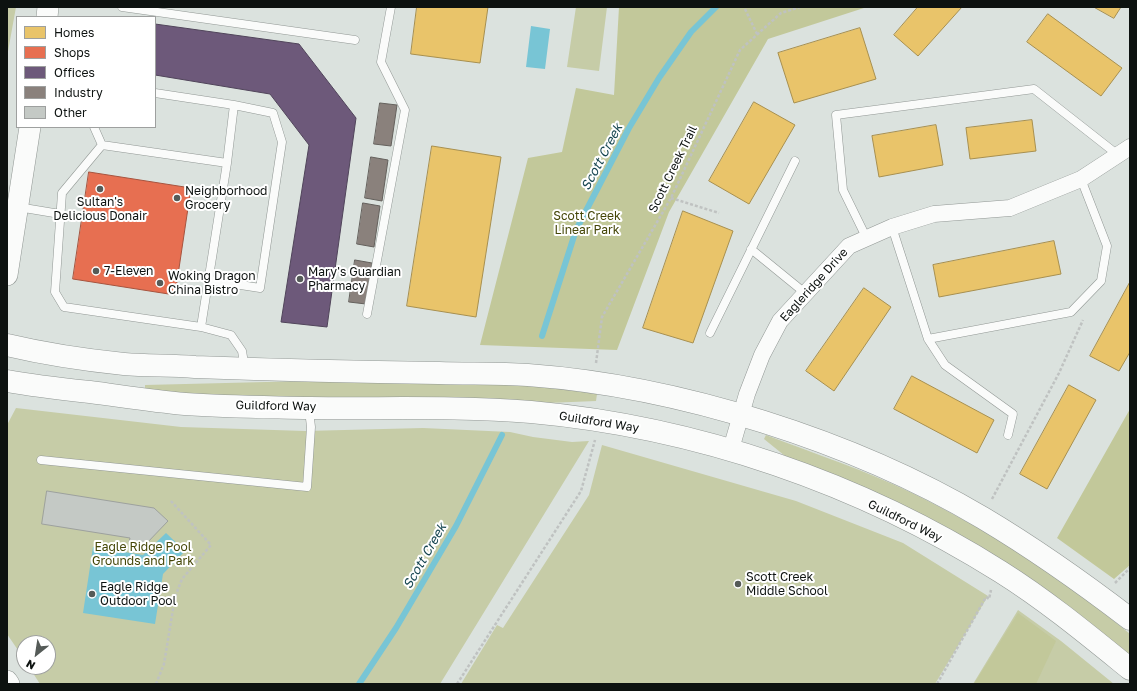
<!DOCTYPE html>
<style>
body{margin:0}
#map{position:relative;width:1137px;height:691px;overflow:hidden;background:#dbe2de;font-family:"Golos Text",sans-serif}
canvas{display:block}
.frame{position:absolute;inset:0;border:8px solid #0d1210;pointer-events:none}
.legend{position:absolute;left:16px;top:16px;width:140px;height:112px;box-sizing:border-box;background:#fff;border:1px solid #9ea09f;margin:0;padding:5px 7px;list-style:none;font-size:12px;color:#0d1210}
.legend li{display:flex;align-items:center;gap:8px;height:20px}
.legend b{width:20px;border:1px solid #9ea09f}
.north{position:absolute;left:16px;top:635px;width:40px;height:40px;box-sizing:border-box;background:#fff;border:1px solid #9ea09f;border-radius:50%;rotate:210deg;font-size:11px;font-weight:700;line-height:16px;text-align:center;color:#0d1210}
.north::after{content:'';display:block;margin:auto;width:14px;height:18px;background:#555b58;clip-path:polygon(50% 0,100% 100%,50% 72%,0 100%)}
</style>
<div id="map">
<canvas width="1137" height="691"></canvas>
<div class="frame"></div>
<ul class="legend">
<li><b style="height:11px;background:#e9c46a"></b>Homes</li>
<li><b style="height:11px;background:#e76f51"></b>Shops</li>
<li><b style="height:11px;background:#6d597a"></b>Offices</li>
<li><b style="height:11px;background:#8a817c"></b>Industry</li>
<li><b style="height:11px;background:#c4c9c5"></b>Other</li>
</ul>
<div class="north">N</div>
</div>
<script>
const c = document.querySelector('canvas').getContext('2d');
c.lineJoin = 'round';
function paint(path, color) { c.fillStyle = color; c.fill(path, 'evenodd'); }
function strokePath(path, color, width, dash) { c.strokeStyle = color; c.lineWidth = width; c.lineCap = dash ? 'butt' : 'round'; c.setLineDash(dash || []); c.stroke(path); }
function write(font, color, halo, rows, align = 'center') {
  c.font = font + ' "Golos Text",sans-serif'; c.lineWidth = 4; c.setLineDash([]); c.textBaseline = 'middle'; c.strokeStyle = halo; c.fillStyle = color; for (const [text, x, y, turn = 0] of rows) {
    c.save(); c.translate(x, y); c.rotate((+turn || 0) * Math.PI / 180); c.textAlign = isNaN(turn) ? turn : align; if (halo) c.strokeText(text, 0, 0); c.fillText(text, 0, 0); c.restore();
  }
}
paint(new Path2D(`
 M7 7H16L7 57Z
 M576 7H607L599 71 567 67Z
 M307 381C404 382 502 379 597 394L596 401 547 403 459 398H251L145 390V385Z
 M16 408 181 427 305 431 423 428 510 432 533 437 572 442 589 441 440 684H40L29 667H48V643H24V659L7 634V425Z
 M766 435C815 454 865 470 912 493 990 531 1064 579 1130 634V656L790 460 764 439Z
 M602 445 796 501 903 543 988 596 935 684H461L497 625 503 628 589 495Z
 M1018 610 1061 641 1114 684H973Z`), '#c6cca7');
paint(new Path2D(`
 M619 7H867L768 39 669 212 617 350 480 345 528 158 562 152 576 88 614 95Z
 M1130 409V565L1114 579 1057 538Z
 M1018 613 1056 641 1036 684H974Z`), '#c2c89a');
paint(new Path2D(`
 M531 26 550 29 545 69 526 67Z
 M166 533 185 551 163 574 155 624 83 613 93 547 143 555Z`), '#78c5d5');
const homes = new Path2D(`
 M417 7H488L480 63 411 54Z
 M918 7H962L918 56 894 35Z
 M1094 7H1121L1114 18Z
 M1048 14 1122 68 1101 96 1027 42Z
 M860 28 876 79 794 103 778 53Z
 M754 102 795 125 749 204 709 181Z
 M1032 120 1036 151 970 159 966 128Z
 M936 125 943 165 879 177 872 136Z
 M432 146 501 157 476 317 407 306Z
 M683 211 733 231 693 343 643 328Z
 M1054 241 1061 274 939 297 933 265Z
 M1130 282V352L1119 371 1090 356Z
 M864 288 891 307 834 391 806 371Z
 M912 376 994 420 977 453 894 409Z
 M1069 385 1096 400 1047 489 1020 474Z`);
paint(homes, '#e9c46a');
strokePath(homes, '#a78f4f', 1);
const shops = new Path2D(`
 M89 172 191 188 175 295 73 279Z`);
paint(shops, '#e76f51');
strokePath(shops, '#a6533e', 1);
const offices = new Path2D(`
 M155 24 299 44 356 118 327 327 281 322 309 145 270 94 155 75Z`);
paint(offices, '#6d597a');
strokePath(offices, '#50445a', 1);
const industry = new Path2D(`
 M380 103 397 105 391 146 374 144Z
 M371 157 388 160 382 201 365 198Z
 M363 203 380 206 374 247 357 244Z
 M355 260 372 263 366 304 349 302Z`);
paint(industry, '#8a817c');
strokePath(industry, '#64605c', 1);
strokePath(new Path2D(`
 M542 336 576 230 629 128 659 78 691 32 716 7
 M359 684 396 628 456 526 502 435`), '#78c5d5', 6);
const building = new Path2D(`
 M47 491 154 508 168 521 146 544 129 542 130 538 42 524Z`);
paint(building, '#c4c9c5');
strokePath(building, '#9da19e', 1);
const service = new Path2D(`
 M122 7 355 40
 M155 93 234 105 227 163 201 327
 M94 127 102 145
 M227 163 102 145 62 193 55 292 64 307 201 327 231 335 242 351 245 369
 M18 207 60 214
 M892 227 928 339 945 365 1013 414 1008 435
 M867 239 843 190 836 115 1034 89 1118 155
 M751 249 805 293
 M208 280 260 288 282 142 273 113 234 105
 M367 314 405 110 381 62 391 7
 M710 333 795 161
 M928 339 1071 312 1101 281 1107 246 1081 179
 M41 460 307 487 311 427 309 410`);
const minor = new Path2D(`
 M731 449 747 394 762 355 780 321 849 246 892 227 934 214 1010 208 1081 179 1130 147`);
const tertiary = new Path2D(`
 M47 17 48 7
 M7 275 30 127
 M7 681 9 684`);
const secondary = new Path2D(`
 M7 345C45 354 85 360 124 364 148 366 172 365 195 367 277 370 358 372 439 373 468 374 498 373 528 375 679 386 853 441 983 518 1035 549 1083 583 1130 619
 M7 381C34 386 62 389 90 392 121 396 153 401 185 404 226 407 268 407 310 408 384 409 457 406 531 412 697 427 860 483 1001 572 1047 601 1088 635 1130 669`);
strokePath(service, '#919794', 9);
strokePath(minor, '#919794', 17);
strokePath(tertiary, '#919794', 22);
strokePath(secondary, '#919794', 23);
strokePath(new Path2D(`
 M745 9 757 34
 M671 198 719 213
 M596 363 602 317 671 198 740 50 781 13 800 7
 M992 499 1059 373 1083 320
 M1115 583 1130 568
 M156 684 164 664 175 597 182 579 211 545 170 500
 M457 684 581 491 595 440
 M937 684 986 597 989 599 991 590`), '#bfc2c1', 2.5, [3, 2]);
strokePath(service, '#fafbfa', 8);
strokePath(minor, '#fafbfa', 16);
strokePath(tertiary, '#fafbfa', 21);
strokePath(secondary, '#fafbfa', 22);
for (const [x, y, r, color] of [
 [100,189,4,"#555b58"],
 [177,198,4,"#555b58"],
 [96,271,4,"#555b58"],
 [300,279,4,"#555b58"],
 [160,283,4,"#555b58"],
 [738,584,4,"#555b58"],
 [92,594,4,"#555b58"]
]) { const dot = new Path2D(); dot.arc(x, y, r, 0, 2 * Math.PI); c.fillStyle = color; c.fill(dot); strokePath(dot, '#fff', 1.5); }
write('12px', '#0d1210', '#fff', [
 ["Scott Creek Trail",673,169,-64],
 ["Eagleridge Drive",814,285,-48],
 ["Guildford Way",276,406,1],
 ["Guildford Way",599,422,9],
 ["Guildford Way",905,521,26]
]);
write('12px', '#0d1210', '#fff', [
 ["Neighborhood",185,191],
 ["Grocery",185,205],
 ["Sultan's",100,202,"center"],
 ["Delicious Donair",100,216,"center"],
 ["7-Eleven",104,271],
 ["Mary's Guardian",308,272],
 ["Pharmacy",308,286],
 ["Woking Dragon",168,276],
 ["China Bistro",168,290],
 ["Scott Creek",746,577],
 ["Middle School",746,591],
 ["Eagle Ridge",100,587],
 ["Outdoor Pool",100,601]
], 'left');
write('12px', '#444607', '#fff', [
 ["Scott Creek",587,216],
 ["Linear Park",587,230],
 ["Eagle Ridge Pool",143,547],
 ["Grounds and Park",143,561]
]);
write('italic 13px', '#184752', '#fff', [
 ["Scott Creek",602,157,-62],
 ["Scott Creek",425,556,-60]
]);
</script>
